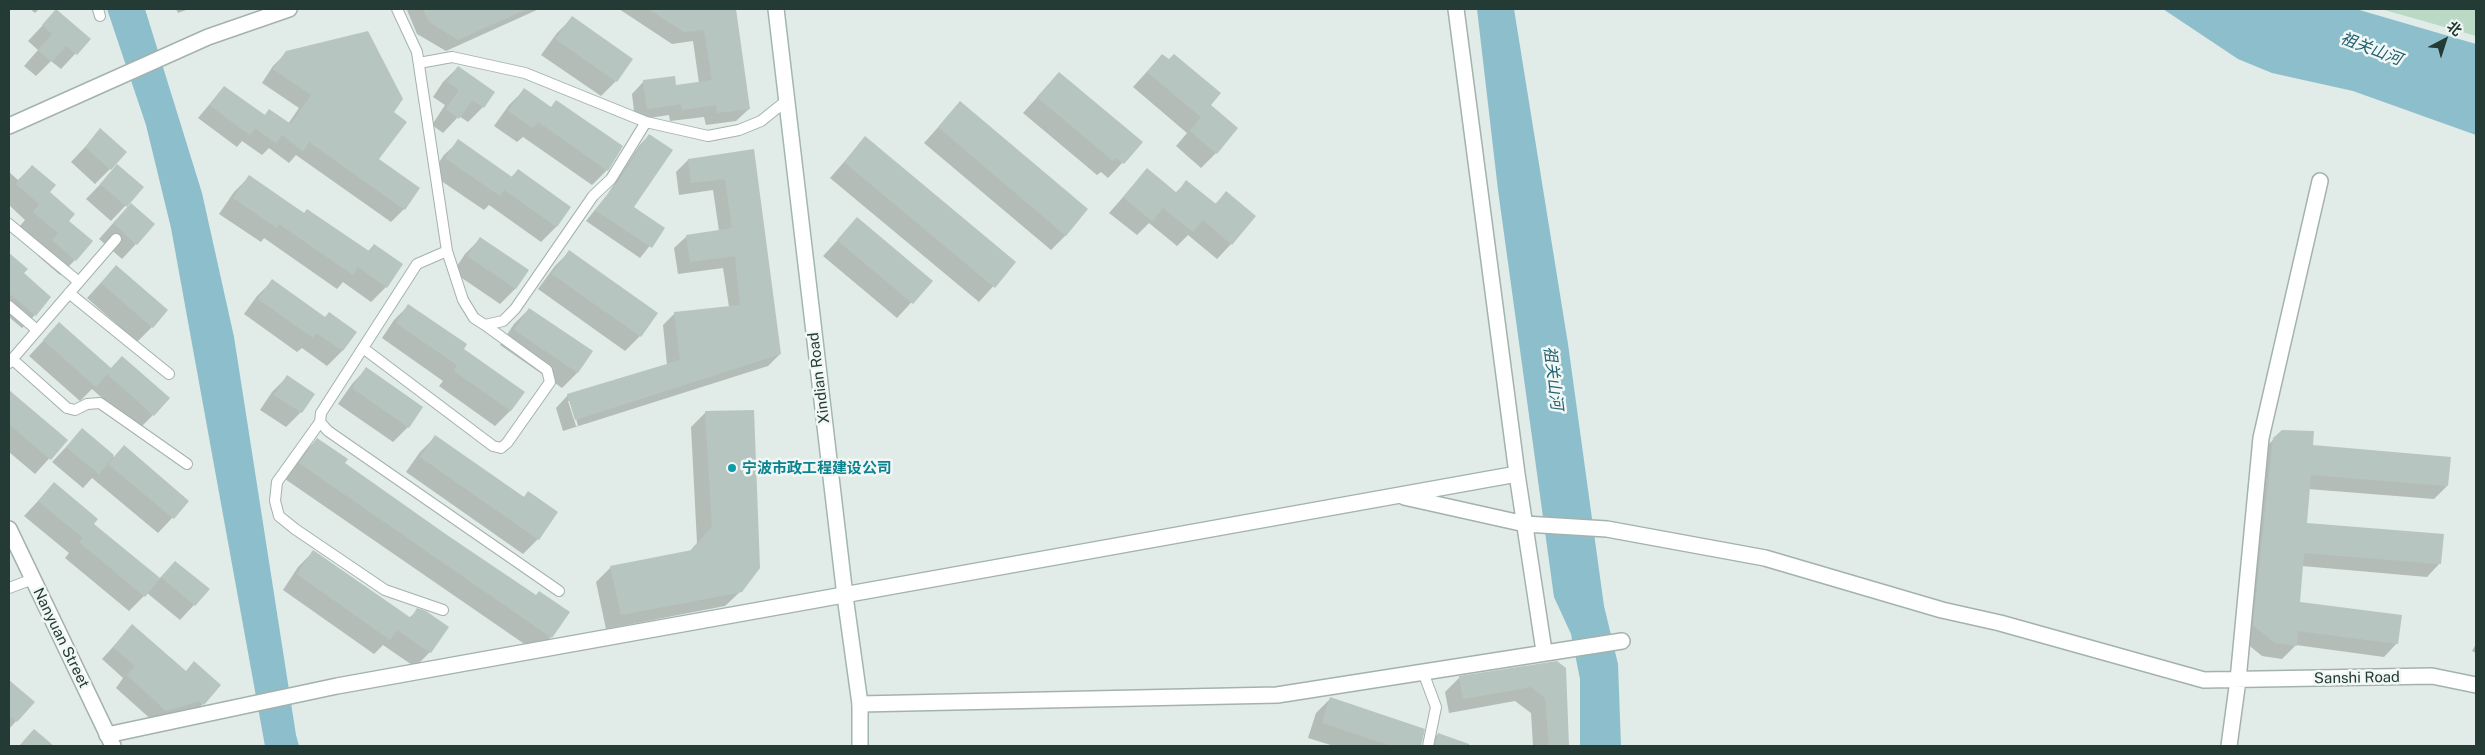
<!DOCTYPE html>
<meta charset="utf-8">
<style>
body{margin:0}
#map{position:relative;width:2485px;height:755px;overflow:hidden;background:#e1ebe7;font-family:"Public Sans","Noto Sans SC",sans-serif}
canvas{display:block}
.frame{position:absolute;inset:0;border:10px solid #233a35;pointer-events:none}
.north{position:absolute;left:2420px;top:15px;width:50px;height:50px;-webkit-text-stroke:4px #f1f7f5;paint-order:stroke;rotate:40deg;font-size:14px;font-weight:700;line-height:20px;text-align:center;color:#233a35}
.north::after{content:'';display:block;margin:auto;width:18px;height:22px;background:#233a35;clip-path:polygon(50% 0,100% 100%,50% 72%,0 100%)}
</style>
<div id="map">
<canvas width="2485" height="755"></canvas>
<div class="frame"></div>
<div class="north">北</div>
</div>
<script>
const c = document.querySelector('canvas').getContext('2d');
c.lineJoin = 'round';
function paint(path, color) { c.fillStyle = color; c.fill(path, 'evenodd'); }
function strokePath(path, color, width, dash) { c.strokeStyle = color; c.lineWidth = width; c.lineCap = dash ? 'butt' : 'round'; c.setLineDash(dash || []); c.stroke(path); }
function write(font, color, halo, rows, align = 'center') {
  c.font = font + ' "Public Sans","Noto Sans SC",sans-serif'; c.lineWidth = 5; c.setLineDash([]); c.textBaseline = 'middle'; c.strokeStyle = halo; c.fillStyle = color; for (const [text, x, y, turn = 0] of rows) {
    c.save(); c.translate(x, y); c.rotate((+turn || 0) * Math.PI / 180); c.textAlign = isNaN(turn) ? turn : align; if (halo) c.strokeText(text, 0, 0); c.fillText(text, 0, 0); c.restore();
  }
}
paint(new Path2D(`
 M2381 9H2472L2476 10V36Z`), '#bbdac6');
paint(new Path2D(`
 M107 9H145L202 193 234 337 296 735 299 746H265L171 228 146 125Z
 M1477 9H1514L1568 344 1604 606 1618 664 1621 746H1580V679L1571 634 1554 597 1498 190Z
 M2163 9H2356L2476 44V135L2353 91 2272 73 2238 59Z`), '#8cbecc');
paint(new Path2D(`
 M30 9H39L35 13Z
 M176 9H189L178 13Z
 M408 9H539L446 51 417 34 407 10Z
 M619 9H735L749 109 736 121 706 125 704 117 670 121 669 115 635 120 632 94 644 81 675 86 699 83 693 41 672 44Z
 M56 11 89 39 61 69 51 61 36 76 24 66 38 50 28 41Z
 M572 18 616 81 601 96 541 55 557 33Z
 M286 53 392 112 377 160 418 189 404 209 391 222 296 155 289 163 269 148 262 155 242 141 237 147 198 118 224 87 264 116 269 110 288 124 299 108 262 83 273 66Z
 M1162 55 1209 105 1216 153 1201 168 1176 146 1187 133 1133 87Z
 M458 67 483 107 468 122 459 116 443 133 432 125 445 105 433 97 443 82Z
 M1059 73 1141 143 1108 178 1101 172 1097 175 1023 113Z
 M524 90 607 170 592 185 523 137 517 142 494 126 509 105Z
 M960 103 1066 235 1051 250 924 143Z
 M101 130 110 169 95 184 71 162Z
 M649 135 632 207 664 228 640 258 586 221 607 195 639 146Z
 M865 138 1015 262 979 302 830 178Z
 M459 141 511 177 518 171 570 207 556 227 541 242 489 205 484 210 431 174 444 155Z
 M753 150 780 354 768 366 563 431 556 408 568 395 667 365 663 325 675 313 729 307 723 268 678 274 674 248 687 236 719 231 713 190 679 195 676 172 688 160ZM568 401H571L578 426H576Z
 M32 166 67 221 75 260 60 275 38 256 44 248 19 227 25 220 9 205V172L18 180Z
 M118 166 142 188 111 221 86 199Z
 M1147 170 1175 193 1187 182 1214 205 1226 193 1231 244 1217 259 1188 235 1177 246 1149 223 1137 235 1109 213Z
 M249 177 303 214 367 252 374 245 386 287 371 302 343 282 337 289 264 238 261 242 219 214 234 192Z
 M857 219 931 281 897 318 823 256Z
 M116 220 136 244 122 259 99 239Z
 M480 239 527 271 515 289 500 304 453 272 465 254Z
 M570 251 640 336 625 351 538 289 555 266Z
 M9 253 26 269 22 274 35 315 22 328 9 317Z
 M116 266 152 327 137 342 87 298Z
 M272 281 324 318 355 332 342 351 327 366 302 348 297 352 244 314 257 296Z
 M409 305 462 349 523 392 510 411 495 426 439 386 443 381 382 338 394 320Z
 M529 309 591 352 577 373 562 388 500 345 514 324Z
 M59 324 153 415 138 430 92 389 80 401 29 356Z
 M366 369 422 408 408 427 393 442 338 404 352 384Z
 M287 377 301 412 286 427 260 410 272 392Z
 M9 392 66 440 35 474 9 452Z
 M706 412 741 591 725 606 606 629 596 582 611 567 689 552 697 543 691 427Z
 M82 430 114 457 124 447 188 501 158 533 92 478 83 488 52 462Z
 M2282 431 2312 446 2447 486 2434 499 2308 489 2305 524 2440 563 2427 577 2302 566 2299 603 2397 643 2384 657 2296 645 2282 659 2262 656 2240 638 2260 453Z
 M435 437 523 498 528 493 538 539 523 554 406 472 420 452Z
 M317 439 343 464 551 637 536 652 285 479 303 454Z
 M54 484 93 524 159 579 175 562 194 605 180 620 147 593 129 611 65 558 69 553 24 516Z
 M313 552 409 618 418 610 447 628 430 652 415 667 383 645 374 654 283 590 298 567Z
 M132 626 203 704 191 716 154 722 116 688 123 678 102 659Z
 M2476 644V653L2472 651Z
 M1564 668 1568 746H1533L1531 713 1515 701 1449 713 1445 692 1460 677Z
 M9 681 33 702 9 729Z
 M1331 698 1423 729 1420 746H1334L1308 738 1316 713Z
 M1438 734 1471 746H1426Z`), '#0003');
paint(new Path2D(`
 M56 9 91 39 77 55 66 46 52 62 38 50 52 34 42 25Z
 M423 9H527L458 40 429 22Z
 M649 9H736L750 109 717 113 716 105 682 110 681 104 647 109 643 80 675 76 676 85 712 80 704 30 684 32Z
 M572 16 633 59 617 82 555 39Z
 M368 31 403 99 394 112 407 122 379 159 420 188 405 210 309 142 303 151 282 135 276 143 255 128 250 135 209 105 224 86 265 115 269 109 291 124 311 95 273 69 286 51Z
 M1162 54 1169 59 1174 54 1221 93 1211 105 1238 128 1217 154 1190 131 1201 117 1147 72Z
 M458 66 495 92 484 108 472 100 459 119 446 109 459 90 447 82Z
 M1059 72 1143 142 1124 164 1116 158 1113 161 1037 97Z
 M524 88 551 107 556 100 623 146 608 171 538 122 533 128 508 111Z
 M960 101 1088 209 1066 236 938 127Z
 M100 128 127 152 111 170 85 147Z
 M649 134 673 150 634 207 665 228 652 248 595 210 617 183Z
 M865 136 1016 262 995 288 844 162Z
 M458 139 512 177 518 169 571 207 557 227 504 190 500 196 445 158Z
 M754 149 781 354 575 420 567 394 680 360 674 312 740 305 735 256 690 262 686 235 732 228 725 179 691 183 688 159Z
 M117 164 144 187 127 207 100 184Z
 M32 165 56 185 50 192 75 214 69 221 93 241 76 261 52 240 58 233 33 212 39 204 16 184Z
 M1147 168 1177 193 1186 180 1216 204 1226 191 1256 216 1232 245 1203 220 1193 232 1163 208 1152 221 1123 197Z
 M249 175 304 213 307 209 369 251 374 244 403 264 387 288 358 267 353 275 279 224 277 228 233 198Z
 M131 203 155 224 137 245 113 223Z
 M857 217 933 281 913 304 837 240Z
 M480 237 529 270 516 289 467 256Z
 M569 250 658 313 641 337 552 274Z
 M9 253 28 269 24 273 51 297 36 316 9 293Z
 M116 265 168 310 153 328 101 283Z
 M272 279 325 317 329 312 357 332 343 351 316 333 313 338 258 299Z
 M408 304 467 344 464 349 525 392 511 411 454 371 457 365 396 323Z
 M529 308 593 351 578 373 514 330Z
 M59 322 111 368 122 356 170 398 154 416 107 374 96 387 43 340Z
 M366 367 423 407 409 428 352 388Z
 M287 375 315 394 302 413 274 395Z
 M9 390 68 440 51 460 9 424Z
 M754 410 760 568 742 592 621 615 610 566 692 550 712 526 705 411Z
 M82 428 114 455 99 474 66 447Z
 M2282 430 2314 431 2313 445 2451 457 2448 486 2311 475 2307 523 2444 534 2441 564 2304 553 2300 602 2402 615 2398 644 2298 631 2297 646 2275 643 2253 625 2273 438Z
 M435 435 524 497 528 491 558 512 539 540 420 457Z
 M317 438 348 459 345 463 447 535 536 595 539 591 570 612 552 638 299 463Z
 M124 445 189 501 174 519 108 464Z
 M54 482 98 519 94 524 160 578 145 597 79 542 83 538 38 501Z
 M313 550 411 618 417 608 426 611 449 627 431 653 397 630 390 640 297 574Z
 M175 561 210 589 195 606 161 577Z
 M132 624 186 671 194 661 221 685 204 705 200 701 166 711 127 675 135 666 113 647Z
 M1557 661 1566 668 1569 746H1549L1545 698 1531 687 1463 699 1459 676Z
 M9 680 35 702 17 722 9 715Z
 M1330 697 1425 729 1421 746H1391L1322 723Z
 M34 729 54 746H19Z
 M1438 733 1469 744V746H1435Z`), '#b7c5c0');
const service = new Path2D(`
 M98 9 100 16
 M397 9 417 52 447 251 463 300 474 318 485 325 503 321 515 309 593 196 611 179 646 122
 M419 63 452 57 525 73 646 122 708 136 739 130 761 121 786 101
 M9 224 79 282
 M447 251 417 264 321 413 320 422 328 431 559 591
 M69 293 169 374
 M9 306 37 330
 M363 348 493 446 501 448 507 443 550 382 547 370 485 325
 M12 359 67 408 75 410 87 404 100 403 187 464
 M9 363 116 239
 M320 422 277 482 275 501 279 516 295 529 385 590 443 610
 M9 588 33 579
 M1423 672 1436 707 1428 746`);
const minor = new Path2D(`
 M1456 9 1517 474
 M1404 497 1525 524 1607 529 1765 558 1942 610 2000 623 2204 680 2432 676 2476 685
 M860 704 1277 695 1622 641
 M107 735 337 686 1517 474 1544 651
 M2229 746 2238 680 2261 438 2320 181`);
const tertiary = new Path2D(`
 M9 126 208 37 289 9
 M9 529 113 746`);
const secondary = new Path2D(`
 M776 9 845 596 860 704V746`);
strokePath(service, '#a4b2ae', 12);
strokePath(minor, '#a4b2ae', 18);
strokePath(tertiary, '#a4b2ae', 18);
strokePath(secondary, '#a1b6af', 18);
strokePath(service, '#fff', 10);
strokePath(minor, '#fff', 15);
strokePath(tertiary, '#fff', 15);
strokePath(secondary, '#fff', 15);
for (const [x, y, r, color] of [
 [732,468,5,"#0f9aa8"]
]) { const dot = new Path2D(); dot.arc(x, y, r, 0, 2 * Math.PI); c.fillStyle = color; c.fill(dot); strokePath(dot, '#f1f7f5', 2); }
write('15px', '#233a35', '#f1f7f5', [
 ["Xindian Road",819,378,-97],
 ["Nanyuan Street",61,638,64],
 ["Sanshi Road",2357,678,-1]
]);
write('bold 15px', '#0d838f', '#f1f7f5', [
 ["宁波市政工程建设公司",742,468]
], 'left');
write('italic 16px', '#215f72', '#f1f7f5', [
 ["祖关山河",2371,49,21],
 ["祖关山河",1553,378,83]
]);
</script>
